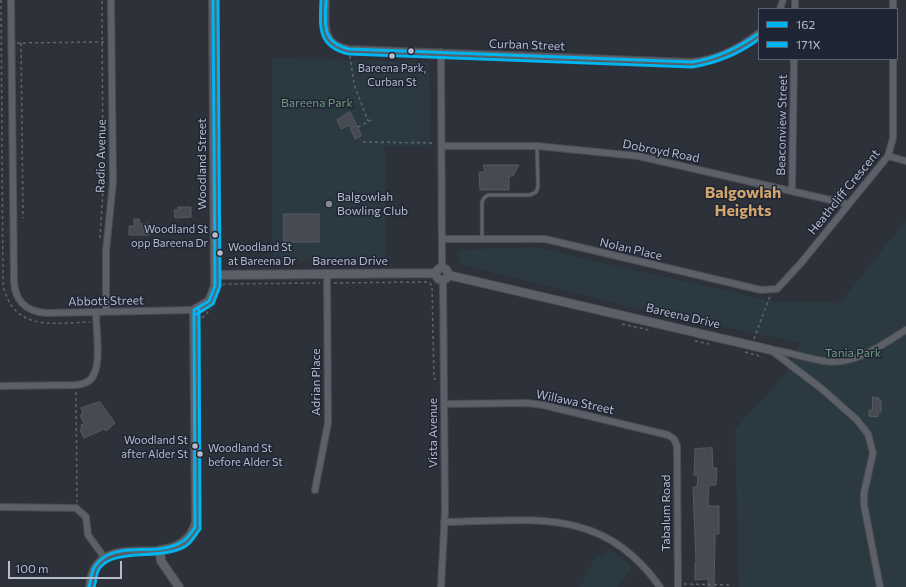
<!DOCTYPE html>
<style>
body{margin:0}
#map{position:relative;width:906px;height:587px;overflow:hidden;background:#2d313a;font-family:Commissioner,sans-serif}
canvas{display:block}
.legend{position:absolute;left:758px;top:8px;width:140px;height:52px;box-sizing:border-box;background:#1f2535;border:1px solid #5c6171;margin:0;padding:5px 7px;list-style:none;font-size:12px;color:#b7bcca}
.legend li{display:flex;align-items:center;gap:8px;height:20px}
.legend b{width:20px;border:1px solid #5c6171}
.scale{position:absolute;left:8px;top:561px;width:114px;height:18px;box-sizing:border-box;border:2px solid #b7bcca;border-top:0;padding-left:5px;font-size:12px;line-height:14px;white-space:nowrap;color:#b7bcca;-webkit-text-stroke:3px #1f2535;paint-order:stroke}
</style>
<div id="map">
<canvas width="906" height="587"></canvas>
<ul class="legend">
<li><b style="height:5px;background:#00b5ef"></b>162</li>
<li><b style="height:5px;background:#00b5ef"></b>171X</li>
</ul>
<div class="scale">100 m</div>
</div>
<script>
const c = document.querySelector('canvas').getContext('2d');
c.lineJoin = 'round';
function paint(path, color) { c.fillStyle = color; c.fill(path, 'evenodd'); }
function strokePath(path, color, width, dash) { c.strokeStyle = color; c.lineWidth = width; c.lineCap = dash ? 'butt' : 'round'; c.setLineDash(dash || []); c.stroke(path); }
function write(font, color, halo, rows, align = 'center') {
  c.font = font + ' Commissioner,sans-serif'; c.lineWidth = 3; c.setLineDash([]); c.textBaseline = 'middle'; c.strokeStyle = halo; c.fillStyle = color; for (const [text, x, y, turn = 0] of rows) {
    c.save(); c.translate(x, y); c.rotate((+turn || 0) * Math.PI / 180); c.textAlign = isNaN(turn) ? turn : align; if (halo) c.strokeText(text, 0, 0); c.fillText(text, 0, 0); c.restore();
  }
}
paint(new Path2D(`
 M272 58 429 63 430 147 385 146 386 260 272 261Z
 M906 220V587H739L735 429 784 376 800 343 635 308 460 264 459 250 534 247 771 301 840 303Z
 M608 548 632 567 617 587H580L596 555 602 558Z`), '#2a3a40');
const building = new Path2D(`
 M350 112 361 134V136L355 139 349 125 341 129 337 120Z
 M484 165H519L513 176H509V190H480L479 172H484Z
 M178 207H191V217L175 218 174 210H178Z
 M284 214H319V242H284Z
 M134 219H139L140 224H149V235H129V226H134Z
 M873 397 879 398V401H881V412H878V417L869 416V410H872Z
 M100 402 115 423 106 431 104 429 84 438 80 430 82 429 81 425 84 424 80 415 83 414 81 408Z
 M712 448 713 468H717L716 485H709L708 506H719V534H715V542L714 587H708V579L695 580V563H696L693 487H697L698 476 694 475 695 449Z`);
paint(building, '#474a52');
strokePath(building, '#555961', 1);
const service = new Path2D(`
 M482 238V202L484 198 488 195H530L536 192 538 187 537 147`);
const minor = new Path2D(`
 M11 0 14 281C15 302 26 311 46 313L194 310
 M326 0C326 22 320 45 349 49L692 62C718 59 738 49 759 33
 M780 9 783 0
 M795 9V0
 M893 9V0
 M441 52 442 268
 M443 146H537L638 156 848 204
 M888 156 906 161
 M792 191 794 59
 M443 239H545L761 290 777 289 801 263 888 156 893 138V59
 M106 312V251L113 182 111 0
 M771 350 822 389 857 420 868 434 873 453 864 493V505L880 587
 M773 350C791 352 807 359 824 361 854 366 882 345 906 330
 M0 386 76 385C84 384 91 382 94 374 101 361 96 328 96 312
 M444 404 527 403 543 405 668 435 674 439 677 446 678 587
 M315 490 328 423 327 273
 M0 507 76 508 86 517 88 535 104 557
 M444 522C531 521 603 505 660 587
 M89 587C92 545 129 551 160 550
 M441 587 445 511 443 279`);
const tertiary = new Path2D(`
 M436 274a6 6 0 1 1 12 0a6 6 0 1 1-12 0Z
 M215 275 436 273
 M448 275 771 350
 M179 587 161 561 160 550C178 548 192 540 196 521L194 310 209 301 215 286 213 0`);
strokePath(service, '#4b4d54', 4.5);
strokePath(minor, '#4b4d54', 8);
strokePath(tertiary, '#4b4d54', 10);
strokePath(new Path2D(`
 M1 0 3 285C14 332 52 323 90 322
 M17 43 105 42
 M21 43 23 218
 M350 56 354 84 368 121
 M358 127 373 119
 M363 142 435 143
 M100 238 103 192 102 0
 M334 283 429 282 432 286 434 379 438 378
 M223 285 224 284 320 283
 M202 318 211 309
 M622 324 649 330
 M754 339 770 296
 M695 341 709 344
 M745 352 759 356
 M76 392 77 502
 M684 584 732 585`), '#60646c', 1.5, [3, 3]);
strokePath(service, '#5d6068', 3);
strokePath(minor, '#5d6068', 6);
strokePath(tertiary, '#5d6068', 8);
strokePath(new Path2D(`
 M326 0C325 24 321 42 349 49L692 62C717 58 738 48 759 33
 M194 310 209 301 215 286 213 0
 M89 587C91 581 91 572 95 566 114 538 157 559 183 541 188 538 192 531 195 527L194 310`), '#00b5ef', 3);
strokePath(new Path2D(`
 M321 0C320 27 317 47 349 54L692 67C717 63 739 54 759 39
 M197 314 213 304 220 286 218 0
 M94 587C96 582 96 574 99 569 113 547 162 561 186 546 192 542 196 534 200 529L199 310`), '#00b5ef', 3);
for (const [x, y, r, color] of [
 [411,51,3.5,"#b7bcca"],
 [392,56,3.5,"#b7bcca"],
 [329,204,4,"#878b98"],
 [215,235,3.5,"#b7bcca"],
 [220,253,3.5,"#b7bcca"],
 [195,446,3.5,"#b7bcca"],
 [200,454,3.5,"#b7bcca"]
]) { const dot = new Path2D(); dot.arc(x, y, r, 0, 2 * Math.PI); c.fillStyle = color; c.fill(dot); strokePath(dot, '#1f2535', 1.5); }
write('11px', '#b7bcca', '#1f2535', [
 ["Bareena Park,",392,68,"center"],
 ["Curban St",392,82,"center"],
 ["Woodland St",208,229],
 ["opp Bareena Dr",208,243],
 ["Woodland St",228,247,"left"],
 ["at Bareena Dr",228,261,"left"],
 ["Woodland St",188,440],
 ["after Alder St",188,454],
 ["Woodland St",208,448,"left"],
 ["before Alder St",208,462,"left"]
], 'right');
write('12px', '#b7bcca', '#1f2535', [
 ["Curban Street",527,45,2],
 ["Beaconview Street",782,125,-89],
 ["Dobroyd Road",661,151,11],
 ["Radio Avenue",101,156,-89],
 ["Woodland Street",202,164,-90],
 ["Heathcliff Crescent",844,192,-51],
 ["Nolan Place",631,249,13],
 ["Bareena Drive",350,261],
 ["Abbott Street",106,301,-1],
 ["Bareena Drive",683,316,13],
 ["Adrian Place",316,382,-90],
 ["Willawa Street",575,402,12],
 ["Vista Avenue",433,433,-90],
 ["Tabalum Road",666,513,-90]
]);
write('12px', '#6f9a7f', '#1f2535', [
 ["Bareena Park",317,103],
 ["Tania Park",853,353]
]);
write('12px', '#b7bcca', '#1f2535', [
 ["Balgowlah",337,197],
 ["Bowling Club",337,211]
], 'left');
write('bold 16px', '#d2a66b', '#1f2535', [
 ["Balgowlah",743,193],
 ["Heights",743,211]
]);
</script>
